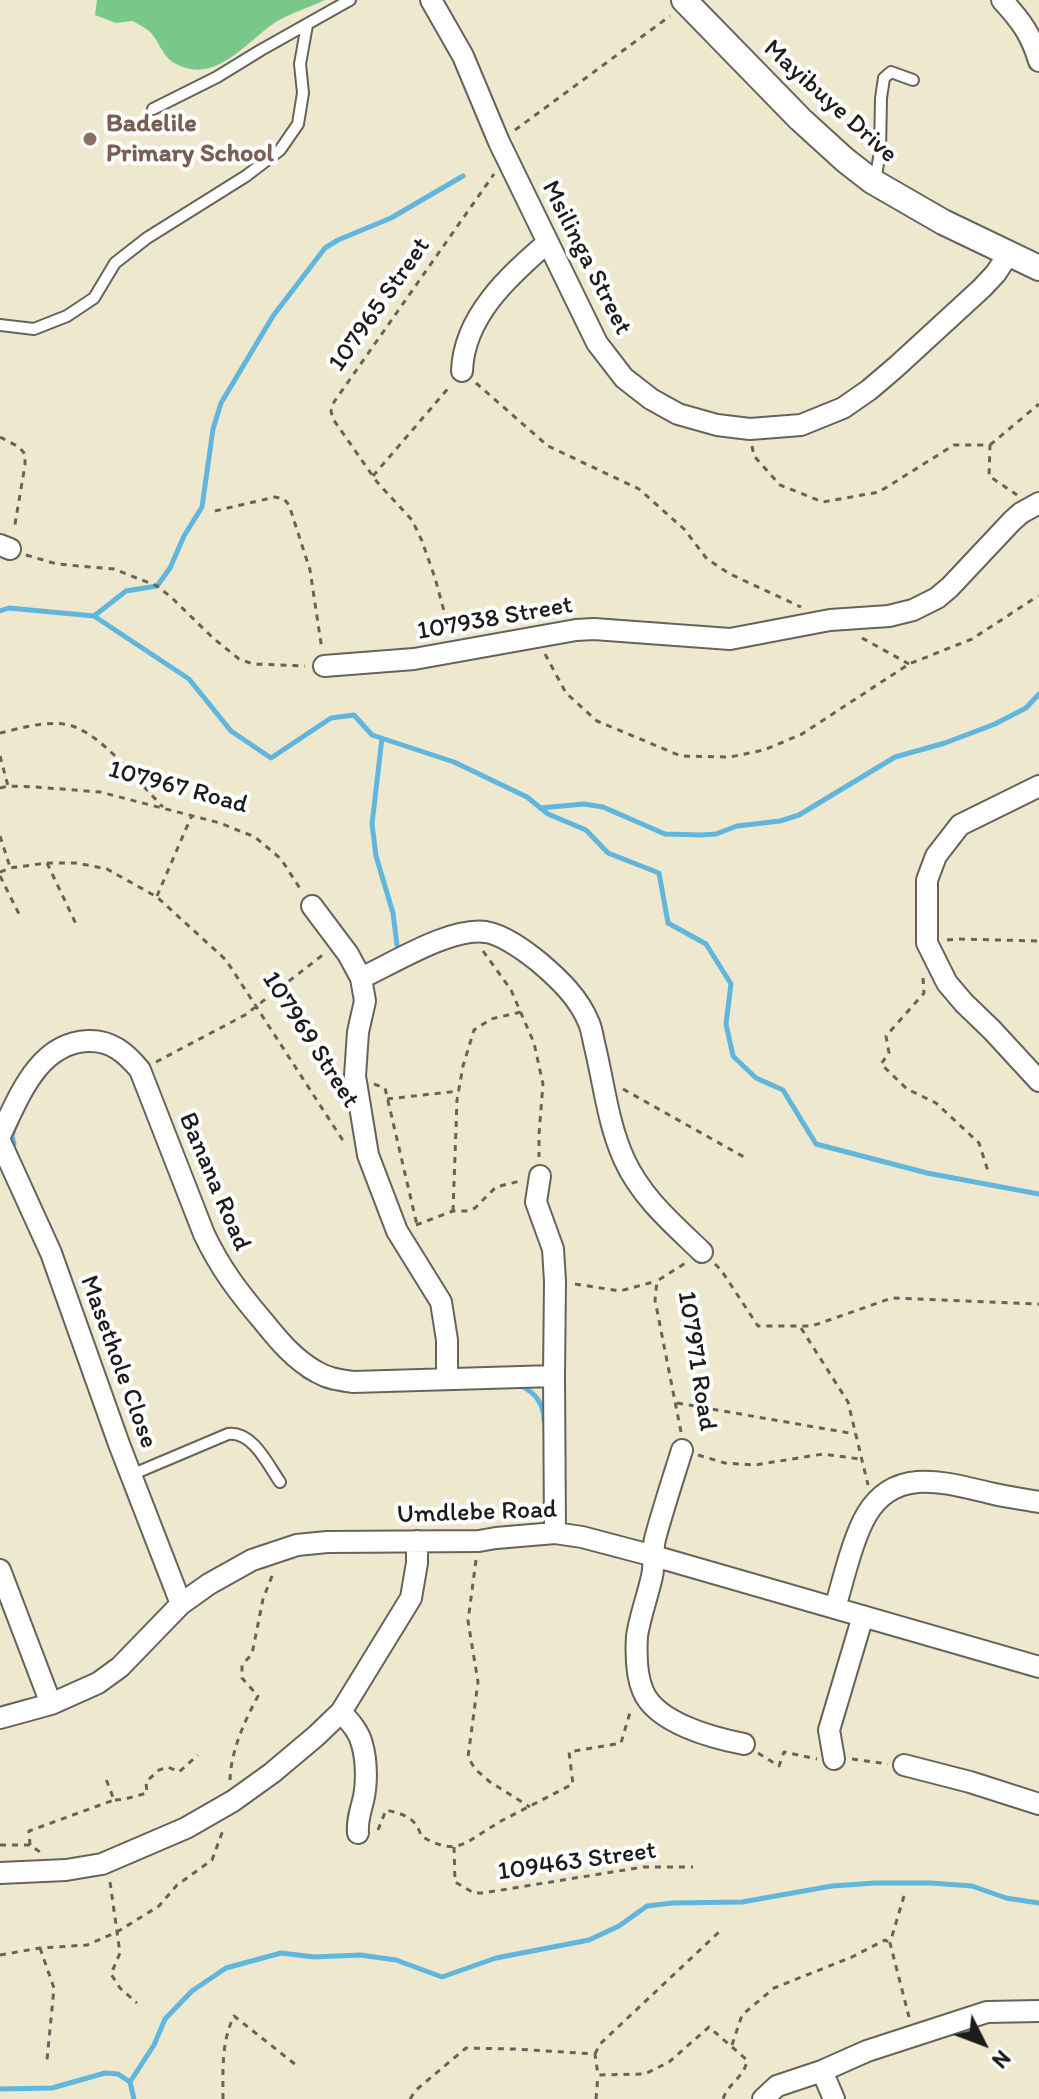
<!DOCTYPE html>
<style>
body{margin:0}
#map{position:relative;width:1039px;height:2099px;overflow:hidden;background:#eee9ce;font-family:Itim,sans-serif}
canvas{display:block}
.north{position:absolute;left:943px;top:2003px;width:80px;height:80px;-webkit-text-stroke:6px #fff;paint-order:stroke;rotate:132deg;font-size:22px;font-weight:700;line-height:32px;text-align:center;color:#1c1c1c}
.north::after{content:'';display:block;margin:auto;width:28px;height:36px;background:#1c1c1c;clip-path:polygon(50% 0,100% 100%,50% 72%,0 100%)}
</style>
<div id="map">
<canvas width="1039" height="2099"></canvas>
<div class="north">N</div>
</div>
<script>
const c = document.querySelector('canvas').getContext('2d');
c.lineJoin = 'round';
function paint(path, color) { c.fillStyle = color; c.fill(path, 'evenodd'); }
function strokePath(path, color, width, dash) { c.strokeStyle = color; c.lineWidth = width; c.lineCap = dash ? 'butt' : 'round'; c.setLineDash(dash || []); c.stroke(path); }
function write(font, color, halo, rows, align = 'center') {
  c.font = font + ' Itim,sans-serif'; c.lineWidth = 8; c.setLineDash([]); c.textBaseline = 'middle'; c.strokeStyle = halo; c.fillStyle = color; for (const [text, x, y, turn = 0] of rows) {
    c.save(); c.translate(x, y); c.rotate((+turn || 0) * Math.PI / 180); c.textAlign = isNaN(turn) ? turn : align; if (halo) c.strokeText(text, 0, 0); c.fillText(text, 0, 0); c.restore();
  }
}
paint(new Path2D(`
 M97 0H325C310 7 294 12 279 20 249 38 217 86 176 64 162 57 159 40 149 31 144 27 138 24 133 21L116 23 95 15Z`), '#79c889');
strokePath(new Path2D(`
 M0 611 9 608 94 616 189 679 231 731 271 758 331 718 354 715 372 735 454 762 527 797 548 814 586 830 608 853 659 873 668 923 706 944 731 984 726 1024 733 1056 756 1078 783 1090 816 1144 927 1173 1039 1194
 M94 616 126 591 157 586 170 568 184 536 202 507 213 429 221 403 273 316 325 248 338 240 391 218 463 176
 M382 738 372 824 376 856 393 913 397 945
 M540 808 584 804 603 807 665 834 701 835 716 834 737 826 780 821 799 815 895 757 945 743 995 724 1026 708 1039 694
 M14 1144 12 1136 15 1126
 M304 1376 324 1386 331 1388
 M521 1386C536 1393 544 1404 544 1421
 M130 2082 154 2045 165 2019 192 1991 226 1968 281 1953 314 1957 360 1955 396 1960 442 1977 496 1958 589 1940 619 1926 647 1906 672 1903 742 1902 832 1886 875 1883H931L972 1886 1006 1898 1039 1903
 M0 2089 52 2088 105 2073 118 2074 130 2082 134 2099`), '#60b6dd', 5);
const service = new Path2D(`
 M153 109 217 77 261 50 350 0
 M875 181 880 152 881 98 884 78 891 72 913 80
 M0 325 34 329 67 316 94 298 115 263 147 238 246 176 280 150 298 124 303 93 300 64 307 25
 M131 1475 228 1434C253 1431 268 1465 280 1482`);
const minor = new Path2D(`
 M431 0 463 56 499 142 597 343 624 378 651 399 678 414 717 425 750 429 801 425 843 408 869 390 896 367 982 288 996 273 1009 253
 M1002 0C1021 21 1031 34 1039 61
 M462 371C464 316 509 276 547 243
 M0 545 10 549
 M324 666 414 659 576 630 594 629 730 639 830 620 889 616 913 610 937 598 950 587 1012 521 1021 513 1039 503
 M1039 786 960 825 936 856 927 880V943L947 983 964 1003 992 1030 1039 1081
 M312 906 348 954 361 978C394 963 450 927 486 932 504 935 525 951 539 962 559 979 579 998 589 1023 592 1030 593 1039 595 1047 604 1084 608 1124 624 1159 641 1197 672 1223 702 1252
 M361 978 365 1001 358 1032 355 1076 368 1155 397 1231 441 1302 447 1340V1378
 M0 1136C19 1097 38 1043 88 1041 111 1040 126 1053 140 1070L204 1234C220 1268 239 1293 263 1321 279 1341 295 1360 317 1372 329 1379 340 1380 353 1382L554 1376 555 1533
 M0 1141 51 1253 119 1444 181 1604
 M540 1176 536 1202 553 1249 555 1281 554 1376
 M682 1450C673 1479 663 1509 655 1539 652 1551 655 1563 652 1576 648 1595 640 1616 637 1636 636 1653 636 1675 643 1691 656 1723 713 1738 744 1744
 M0 1570 51 1704
 M835 1608C843 1581 853 1537 867 1514 896 1466 946 1483 990 1493 1006 1497 1023 1499 1039 1502
 M341 1712C349 1721 359 1731 362 1744 367 1761 367 1785 363 1801 360 1813 357 1821 358 1833
 M0 1718 51 1704 98 1683 120 1667 181 1604 209 1584 252 1560 297 1545 327 1542 479 1541 496 1538 555 1533 582 1537 654 1556 1039 1667
 M834 1759 829 1730 863 1616
 M904 1765 970 1782 1039 1804
 M0 1873 66 1870 102 1864 186 1828 233 1801 272 1773 316 1736 341 1712 411 1598 417 1563V1541
 M822 2071 834 2099
 M763 2099 777 2086 822 2071 867 2051 987 2012 1039 2011`);
const tertiary = new Path2D(`
 M684 0 800 119 845 160 872 181 943 222 1039 268`);
strokePath(service, '#66645a', 14);
strokePath(minor, '#66645a', 24);
strokePath(tertiary, '#66645a', 28);
strokePath(new Path2D(`
 M515 130 670 16
 M476 383 548 446 639 489 684 529 707 559 730 574 801 607
 M0 437 19 447 25 454V465L14 530
 M990 445 1039 404
 M752 446 754 456 780 485 823 502 879 492 954 445H990L989 476 1017 495
 M373 476 451 385
 M215 511 275 497 284 499 289 505 310 570 322 650
 M26 555 57 564 114 569 157 586 171 597 213 638 239 659 253 664 305 666
 M450 633 435 578 422 541 412 520 377 482 333 419 331 411 334 402 494 174
 M862 638 909 664
 M545 654 566 693 597 721 681 756 730 757 764 750 802 734 909 664 972 639 1038 596
 M0 733C22 728 53 718 75 727 106 739 139 783 163 807
 M0 756 8 786
 M0 788 8 786 36 787 100 792 220 823 255 837 281 859 301 890
 M0 836 10 867
 M47 863 76 924
 M0 872 10 868 47 863H77L107 869 157 897 226 960 342 1139 348 1143
 M0 876 21 918
 M157 896 192 815
 M947 940 958 939 1039 941
 M483 951 511 990 534 1043 543 1084 539 1134V1157
 M923 978 924 993 886 1036 889 1053 881 1064 907 1089 936 1103 979 1143 988 1171
 M156 1062 245 1015 324 954
 M374 1084 385 1088 417 1225
 M623 1089 744 1157
 M387 1099 459 1091
 M453 1211 457 1100 463 1066 474 1030 491 1019 521 1012
 M416 1225 453 1211H468L475 1208 496 1187 520 1181
 M715 1264 721 1270 758 1326H812L892 1298 1039 1304
 M575 1284 620 1291 657 1281
 M801 1328 848 1402 868 1485
 M677 1403 855 1434
 M681 1432 655 1300 657 1281 687 1262
 M698 1455 725 1463 755 1465 823 1454 860 1459
 M476 1560 468 1621 478 1682 468 1757 475 1769 490 1782 530 1807
 M758 1753 779 1766 784 1752 817 1759
 M852 1759 888 1764
 M230 1780C231 1751 244 1722 258 1696L242 1678V1665L252 1654 263 1599 274 1571
 M115 1800 125 1799 147 1793 146 1782 159 1770 168 1767 179 1772 198 1755
 M378 1830 386 1810C403 1814 416 1817 421 1836L432 1842 444 1846 454 1847 466 1843 501 1821 573 1784 569 1752 621 1743 631 1709
 M0 1845H30L40 1852
 M30 1845 29 1831 114 1800 106 1779
 M454 1847 455 1882 474 1893H483L643 1867H693
 M110 1882 120 1953 111 1974 120 1988 137 2003
 M904 1896 890 1943 909 2017
 M40 1948 54 1988 47 2060
 M0 1955 40 1948 87 1945 117 1932 159 1906 177 1885 212 1860 223 1830
 M732 2045 742 2015 774 1988 852 1957 885 1940 890 1943
 M595 2054 600 2044 719 1932
 M223 2099C223 2071 221 2042 234 2016L296 2065
 M410 2099 416 2090 466 2048 515 2049 595 2054 598 2075 645 2074 669 2062 709 2027 747 2060C745 2077 728 2083 723 2099
 M596 2099 598 2075`), '#66645a', 3, [6, 6]);
strokePath(service, '#fff', 10);
strokePath(minor, '#fff', 20);
strokePath(tertiary, '#fff', 24);
for (const [x, y, r, color] of [
 [90,139,8,"#8d6e63"]
]) { const dot = new Path2D(); dot.arc(x, y, r, 0, 2 * Math.PI); c.fillStyle = color; c.fill(dot); strokePath(dot, '#fff', 3); }
write('26px', '#1c1c1c', '#fff', [
 ["Mayibuye Drive",830,102,42],
 ["Msilinga Street",586,258,63],
 ["107965 Street",380,305,-55],
 ["107938 Street",495,619,-10],
 ["107967 Road",178,788,15],
 ["107969 Street",310,1040,57],
 ["Banana Road",214,1182,67],
 ["107971 Road",696,1361,81],
 ["Masethole Close",118,1362,70],
 ["Umdlebe Road",477,1513,-2],
 ["109463 Street",577,1862,-8]
]);
write('bold 26px', '#785e54', '#fff', [
 ["Badelile",106,124],
 ["Primary School",106,154]
], 'left');
</script>
